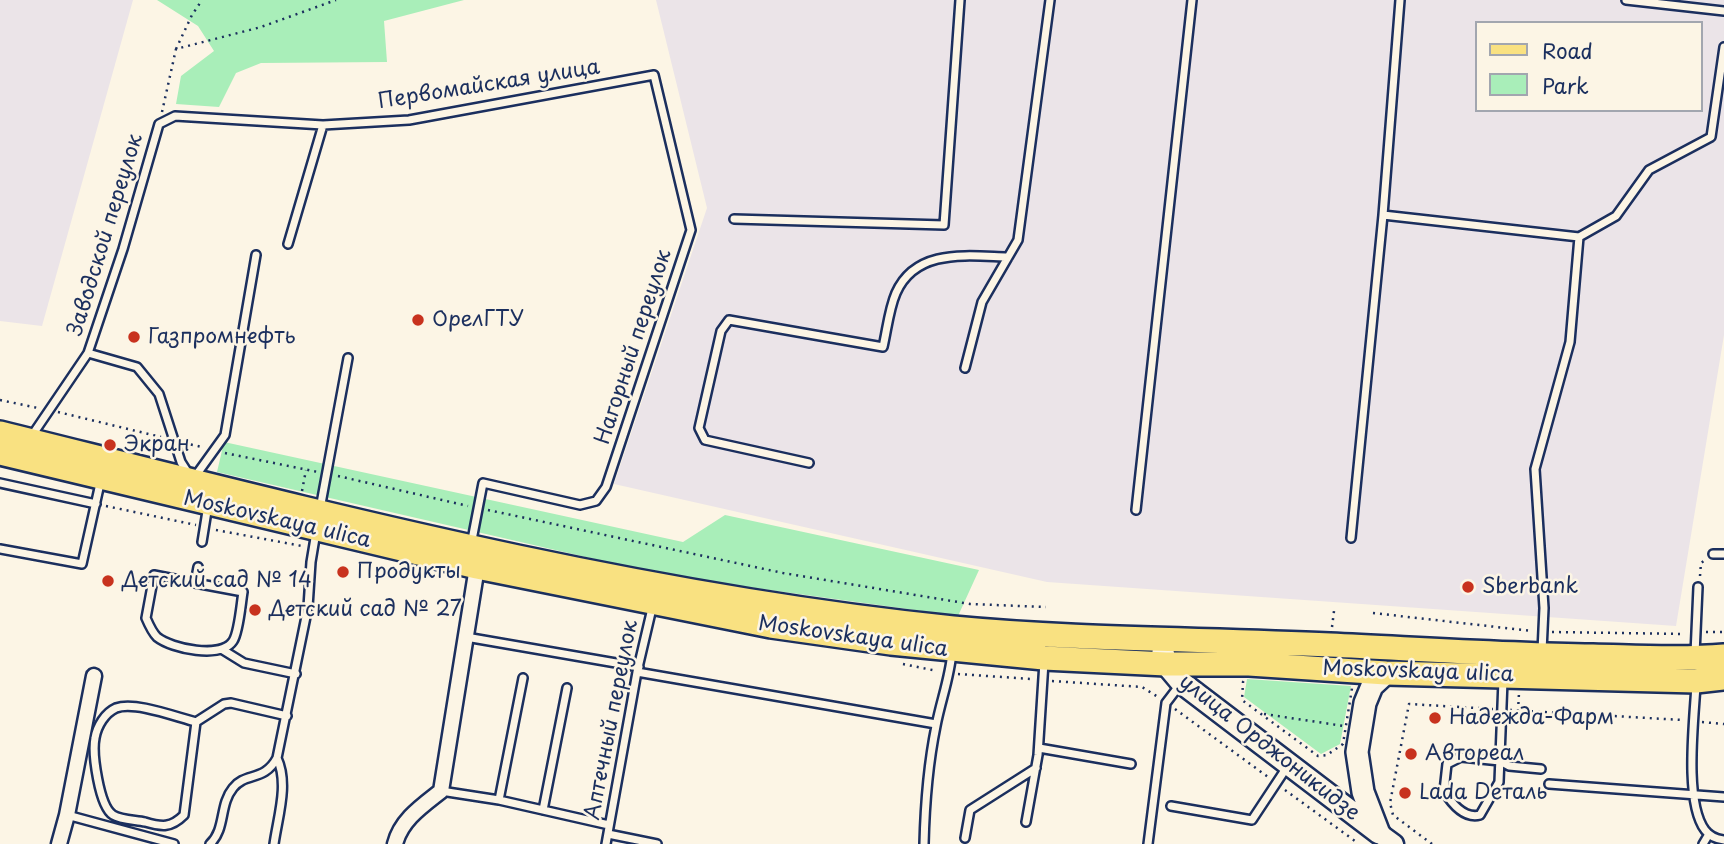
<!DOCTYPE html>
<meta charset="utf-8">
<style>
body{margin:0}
#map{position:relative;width:1724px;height:844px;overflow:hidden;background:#fcf5e5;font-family:"Playpen Sans",sans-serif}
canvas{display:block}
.legend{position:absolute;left:1475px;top:21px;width:228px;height:91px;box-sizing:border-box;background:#fcf5e5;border:2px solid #a2a6af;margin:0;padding:9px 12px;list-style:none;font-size:21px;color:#1b2f5e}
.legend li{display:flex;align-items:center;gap:14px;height:35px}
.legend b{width:35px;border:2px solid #a2a6af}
</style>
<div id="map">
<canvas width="1724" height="844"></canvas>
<ul class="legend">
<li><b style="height:9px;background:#f9e181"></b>Road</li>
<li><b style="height:19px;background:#a9eeb9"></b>Park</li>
</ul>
</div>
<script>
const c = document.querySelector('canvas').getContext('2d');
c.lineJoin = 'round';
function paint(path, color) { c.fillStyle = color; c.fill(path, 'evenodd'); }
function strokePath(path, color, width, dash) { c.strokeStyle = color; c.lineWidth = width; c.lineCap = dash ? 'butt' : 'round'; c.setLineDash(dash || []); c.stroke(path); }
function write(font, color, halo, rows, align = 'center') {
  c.font = font + ' "Playpen Sans",sans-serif'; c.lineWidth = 5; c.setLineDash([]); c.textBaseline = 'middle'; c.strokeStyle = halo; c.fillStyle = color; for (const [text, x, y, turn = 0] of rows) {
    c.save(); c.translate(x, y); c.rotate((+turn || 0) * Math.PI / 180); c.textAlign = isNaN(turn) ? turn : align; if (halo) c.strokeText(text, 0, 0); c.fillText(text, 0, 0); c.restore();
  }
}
paint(new Path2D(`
 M0 0H133L42 326 0 321Z
 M656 0H1724V335L1676 626 1047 582 614 484 707 208ZM1477 23H1701V110H1477Z`), '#ebe4e8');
paint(new Path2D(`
 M157 0H464L384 21 387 62 261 63 236 73 219 107 176 104 181 76 214 51 198 26Z
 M224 442 683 542 725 515 979 570 958 616 668 576 217 472Z
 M1247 679 1351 686 1340 744 1321 754 1244 697Z`), '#a9eeb9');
const service = new Path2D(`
 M1400 0 1383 215 1579 237 1570 342 1535 469 1544 608 1542 651
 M1626 0 1724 11
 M734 219 944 225 960 0
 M1579 237 1616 216 1649 170 1711 137 1724 47
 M288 244 323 125
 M88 353 137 367 159 394 181 462 188 473
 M965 368 982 302 1018 240 1050 0
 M31 437 88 353 123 249 159 124 175 116 323 125 409 120 654 75 691 230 606 487 596 501 580 505 483 483 471 545
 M809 463 705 440 699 428 721 331 729 320 883 347C887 330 889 309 896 293 916 248 967 256 1008 257
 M194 478 225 435 256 255
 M0 483 96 504
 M320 509 348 358
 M1136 510 1192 0
 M1351 538 1383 215
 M202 542 208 505
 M0 549 82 564 101 479
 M1713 554H1724
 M195 583 243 592C241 604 239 632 233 641 221 659 172 649 157 637 152 632 149 625 146 618L154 575 195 583 198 567
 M466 637 639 667
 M223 650 244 663 296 674
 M1695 654 1698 587
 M637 672 936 724
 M1503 680 1499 782 1480 815C1464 819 1452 804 1444 791L1447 764 1461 757 1500 761 1509 766 1541 769
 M1696 685C1694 721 1684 802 1705 830 1710 837 1716 839 1724 840
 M196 722C176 717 135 701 116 708 105 713 97 726 95 738 92 753 99 806 113 815 121 820 136 820 145 822 162 827 171 828 184 815L196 722 224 704 231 703 287 716
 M1039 748 1131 764
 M1549 784 1724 797
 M441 791 499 800 609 825
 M499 800 523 678
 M1171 806 1252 820 1287 767
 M543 810 567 688
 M67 815 174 844
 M1026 822 1038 755 1044 662
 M608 834 657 844
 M965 838 970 810 1036 768
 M210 844C226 829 219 805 233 788 245 772 264 782 277 758
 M274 844C278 816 289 784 277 758L308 607 311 562 316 532
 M606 844 637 672 653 604
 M924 844C925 804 928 765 936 726 941 700 950 677 952 652
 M1148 844 1166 703 1179 686
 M1703 844 1709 834`);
const minor = new Path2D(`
 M59 844 67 815 94 676
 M395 844C401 820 422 806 441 791L477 567`);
const tertiary = new Path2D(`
 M1379 833 1394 844`);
const secondary = new Path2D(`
 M1163 652 1166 664 1182 683 1379 833
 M1378 831 1363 792 1357 752 1365 703 1372 686 1386 673`);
const primary = new Path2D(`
 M0 433C314 511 630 595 953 628 1078 640 1204 639 1330 645 1417 649 1505 655 1593 656 1636 657 1680 660 1724 656
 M0 453 477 567 771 626 891 643 1044 658 1166 664H1249L1386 673 1696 681 1724 678`);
strokePath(service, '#1b2f5e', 12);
strokePath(minor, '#1b2f5e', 19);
strokePath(tertiary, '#1b2f5e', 23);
strokePath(secondary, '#1b2f5e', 26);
strokePath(primary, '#1b2f5e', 28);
strokePath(new Path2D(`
 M176 49 192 15 202 0
 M162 112 176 49 261 27 336 0
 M0 400 38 408
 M58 412 161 437
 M184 443 202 447
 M225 453 318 472
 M338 476 468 506
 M302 491 306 470
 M106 506 196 525
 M488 510 783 573 970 604 1046 607
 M216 530 302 546
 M1700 576 1701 563 1705 560
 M1373 613 1532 631
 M1332 627 1334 611
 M1552 632 1685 634
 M1706 632H1724
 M903 664 937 671
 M958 674 1031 679
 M1255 675 1353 682 1343 744 1327 755 1318 756 1242 700 1243 682 1247 676Z
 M1052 681 1142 687 1158 697
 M1175 709 1268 777
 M1510 710 1682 720
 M1518 711 1519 693
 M1264 714 1344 726
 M1702 722 1724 724
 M1285 790 1355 841 1356 844
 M1432 844 1393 815 1390 803 1409 704 1493 709`), '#1b2f5e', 2.5, [2, 5]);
strokePath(service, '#fcf5e5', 7);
strokePath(minor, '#fcf5e5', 14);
strokePath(tertiary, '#fcf5e5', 18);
strokePath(secondary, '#fcf5e5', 21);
strokePath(primary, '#f9e181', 23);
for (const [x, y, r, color] of [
 [418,320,7,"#c8321e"],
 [134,337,7,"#c8321e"],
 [110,445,7,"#c8321e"],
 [343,572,7,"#c8321e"],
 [108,581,7,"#c8321e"],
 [1468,587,7,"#c8321e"],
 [255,610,7,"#c8321e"],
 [1435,718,7,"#c8321e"],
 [1411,754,7,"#c8321e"],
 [1405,793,7,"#c8321e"]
]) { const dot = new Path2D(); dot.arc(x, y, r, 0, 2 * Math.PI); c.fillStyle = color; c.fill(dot); strokePath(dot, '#fcf5e5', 2.5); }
write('21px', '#1b2f5e', '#fcf5e5', [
 ["Первомайская улица",489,85,-9],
 ["Заводской переулок",106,235,-73],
 ["Нагорный переулок",634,347,-72],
 ["Moskovskaya ulica",277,520,13],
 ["Moskovskaya ulica",853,637,8],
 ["Moskovskaya ulica",1418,672,2],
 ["Аптечный переулок",612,720,-79],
 ["улица Орджоникидзе",1269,748,38]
]);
write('21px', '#1b2f5e', '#fcf5e5', [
 ["ОрелГТУ",432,320],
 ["Газпромнефть",148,337],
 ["Экран",124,445],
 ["Продукты",357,572],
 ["Детский сад № 14",122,581],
 ["Sberbank",1482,587],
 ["Детский сад № 27",269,610],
 ["Надежда-Фарм",1449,718],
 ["Автореал",1425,754],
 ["Lada Dеталь",1419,793]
], 'left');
</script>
